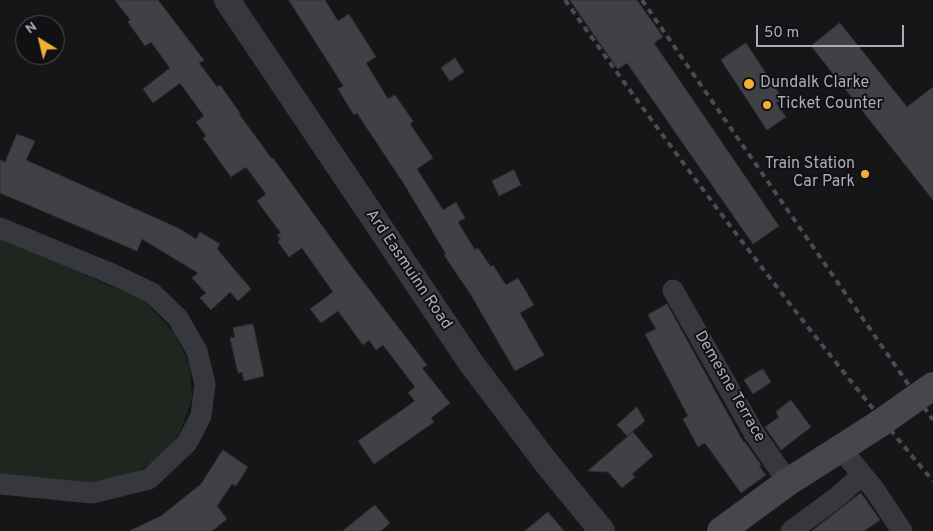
<!DOCTYPE html>
<style>
body{margin:0}
#map{position:relative;width:933px;height:531px;overflow:hidden;background:#161618;font-family:Overpass,sans-serif}
canvas{display:block}
.north{position:absolute;left:15px;top:15px;width:50px;height:50px;box-sizing:border-box;background:#111113;border:1px solid #4d4f55;border-radius:50%;rotate:324deg;font-size:14px;font-weight:700;line-height:20px;text-align:center;color:#a8adb8}
.north::after{content:'';display:block;margin:auto;width:18px;height:22px;background:#f2b134;clip-path:polygon(50% 0,100% 100%,50% 72%,0 100%)}
.scale{position:absolute;left:756px;top:25px;width:148px;height:22px;box-sizing:border-box;border:2px solid #a8adb8;border-top:0;padding-left:6px;font-size:15px;line-height:18px;white-space:nowrap;color:#a8adb8;-webkit-text-stroke:4px #111113;paint-order:stroke}
</style>
<div id="map">
<canvas width="933" height="531"></canvas>
<div class="north">N</div>
<div class="scale">50 m</div>
</div>
<script>
const c = document.querySelector('canvas').getContext('2d');
c.lineJoin = 'round';
function paint(path, color) { c.fillStyle = color; c.fill(path, 'evenodd'); }
function strokePath(path, color, width, dash) { c.strokeStyle = color; c.lineWidth = width; c.lineCap = dash ? 'butt' : 'round'; c.setLineDash(dash || []); c.stroke(path); }
function write(font, color, halo, rows, align = 'center') {
  c.font = font + ' Overpass,sans-serif'; c.lineWidth = 4; c.setLineDash([]); c.textBaseline = 'middle'; c.strokeStyle = halo; c.fillStyle = color; for (const [text, x, y, turn = 0] of rows) {
    c.save(); c.translate(x, y); c.rotate((+turn || 0) * Math.PI / 180); c.textAlign = isNaN(turn) ? turn : align; if (halo) c.strokeText(text, 0, 0); c.fillText(text, 0, 0); c.restore();
  }
}
paint(new Path2D(`
 M0 237 144 301 175 333 190 366 192 399 179 434 159 458 125 479 80 486 0 475Z`), '#1e261f');
const building = new Path2D(`
 M115 0H158L204 60 199 63 217 87 220 85 240 113 239 114 272 159 273 158 352 267 427 365 422 368 450 403 431 418 434 422 374 464 358 441 415 401 408 393 415 387 383 345 376 350 369 340 363 345 338 311 321 323 310 309 333 292 302 248 289 257 278 242 280 239 277 235 281 233 257 201 266 194 246 167 231 177 203 138 206 136 196 122 204 116 180 83 153 103 143 89 170 68 151 42 145 46 128 22 130 20Z
 M289 0H325L338 21 349 14 376 57 366 63 388 99 395 95 413 121 410 124 433 158 417 169 443 210 456 202 465 218 458 222 475 250 478 248 491 267 493 265 506 285 518 278 534 305 520 313 544 355 515 371 471 295 444 255 446 254 404 184 357 113 354 115 338 89 343 86Z
 M570 0H637L663 37 654 43 779 226 753 244 627 63 618 69Z
 M840 23 907 107 933 87V200L811 46Z
 M746 43 783 99 776 103 786 117 767 130 721 60Z
 M455 58 464 72 450 81 441 68Z
 M17 134 35 141 26 160 178 228 196 239 200 232 220 244 217 249 251 289 238 301 230 292 211 310 200 298 206 293 192 278 198 273 142 239 137 251 0 193V160L5 162Z
 M514 170 521 185 499 196 492 181Z
 M667 304 744 443 745 442 761 465 759 466 766 475 741 493 705 443 698 447 683 419 688 416 645 334 656 329 648 315Z
 M253 324 264 376 244 381 242 372 238 373 230 338 235 337 233 328Z
 M763 369 771 382 753 394 744 380Z
 M791 400 811 427 781 450 765 427 779 417 776 412Z
 M637 407 645 421 627 436 617 425Z
 M633 432 653 456 632 474 635 477 622 488 608 472 588 471Z
 M223 450 248 467 236 486 232 484 217 506 227 519 212 531H129L161 516 201 484Z
 M861 493 880 520 864 531H812Z
 M375 505 390 523 381 531H343Z
 M548 512 564 531H525Z`);
paint(building, '#404145');
strokePath(building, '#303034', 1);
strokePath(new Path2D(`
 M0 228 112 274 152 293 178 318 197 351 205 384 201 416 187 443 149 479 92 493 0 484
 M673 290 754 433 788 482
 M841 449 874 489 902 531
 M791 531 836 498 862 475`), '#37383d', 21);
strokePath(new Path2D(`
 M227 0 471 363 545 461 602 531`), '#37383d', 26);
strokePath(new Path2D(`
 M721 531 788 482 879 424`), '#45474d', 28);
strokePath(new Path2D(`
 M565 0C682 164 803 327 933 481
 M642 0 933 420`), '#4a4c52', 4, [6, 5]);
strokePath(new Path2D(`
 M879 424 933 386`), '#45474d', 28);
for (const [x, y, r, color] of [
 [749,84,6,"#f2b134"],
 [767,105,5,"#f2b134"],
 [865,174,5,"#f2b134"]
]) { const dot = new Path2D(); dot.arc(x, y, r, 0, 2 * Math.PI); c.fillStyle = color; c.fill(dot); strokePath(dot, '#111113', 2); }
write('16px', '#a8adb8', '#111113', [
 ["Dundalk Clarke",760,84],
 ["Ticket Counter",777,105],
 ["Train Station",855,165,"right"],
 ["Car Park",855,183,"right"]
], 'left');
write('16px', '#a8adb8', '#111113', [
 ["Ard Easmuinn Road",408,270,56],
 ["Demesne Terrace",729,387,60]
]);
</script>
